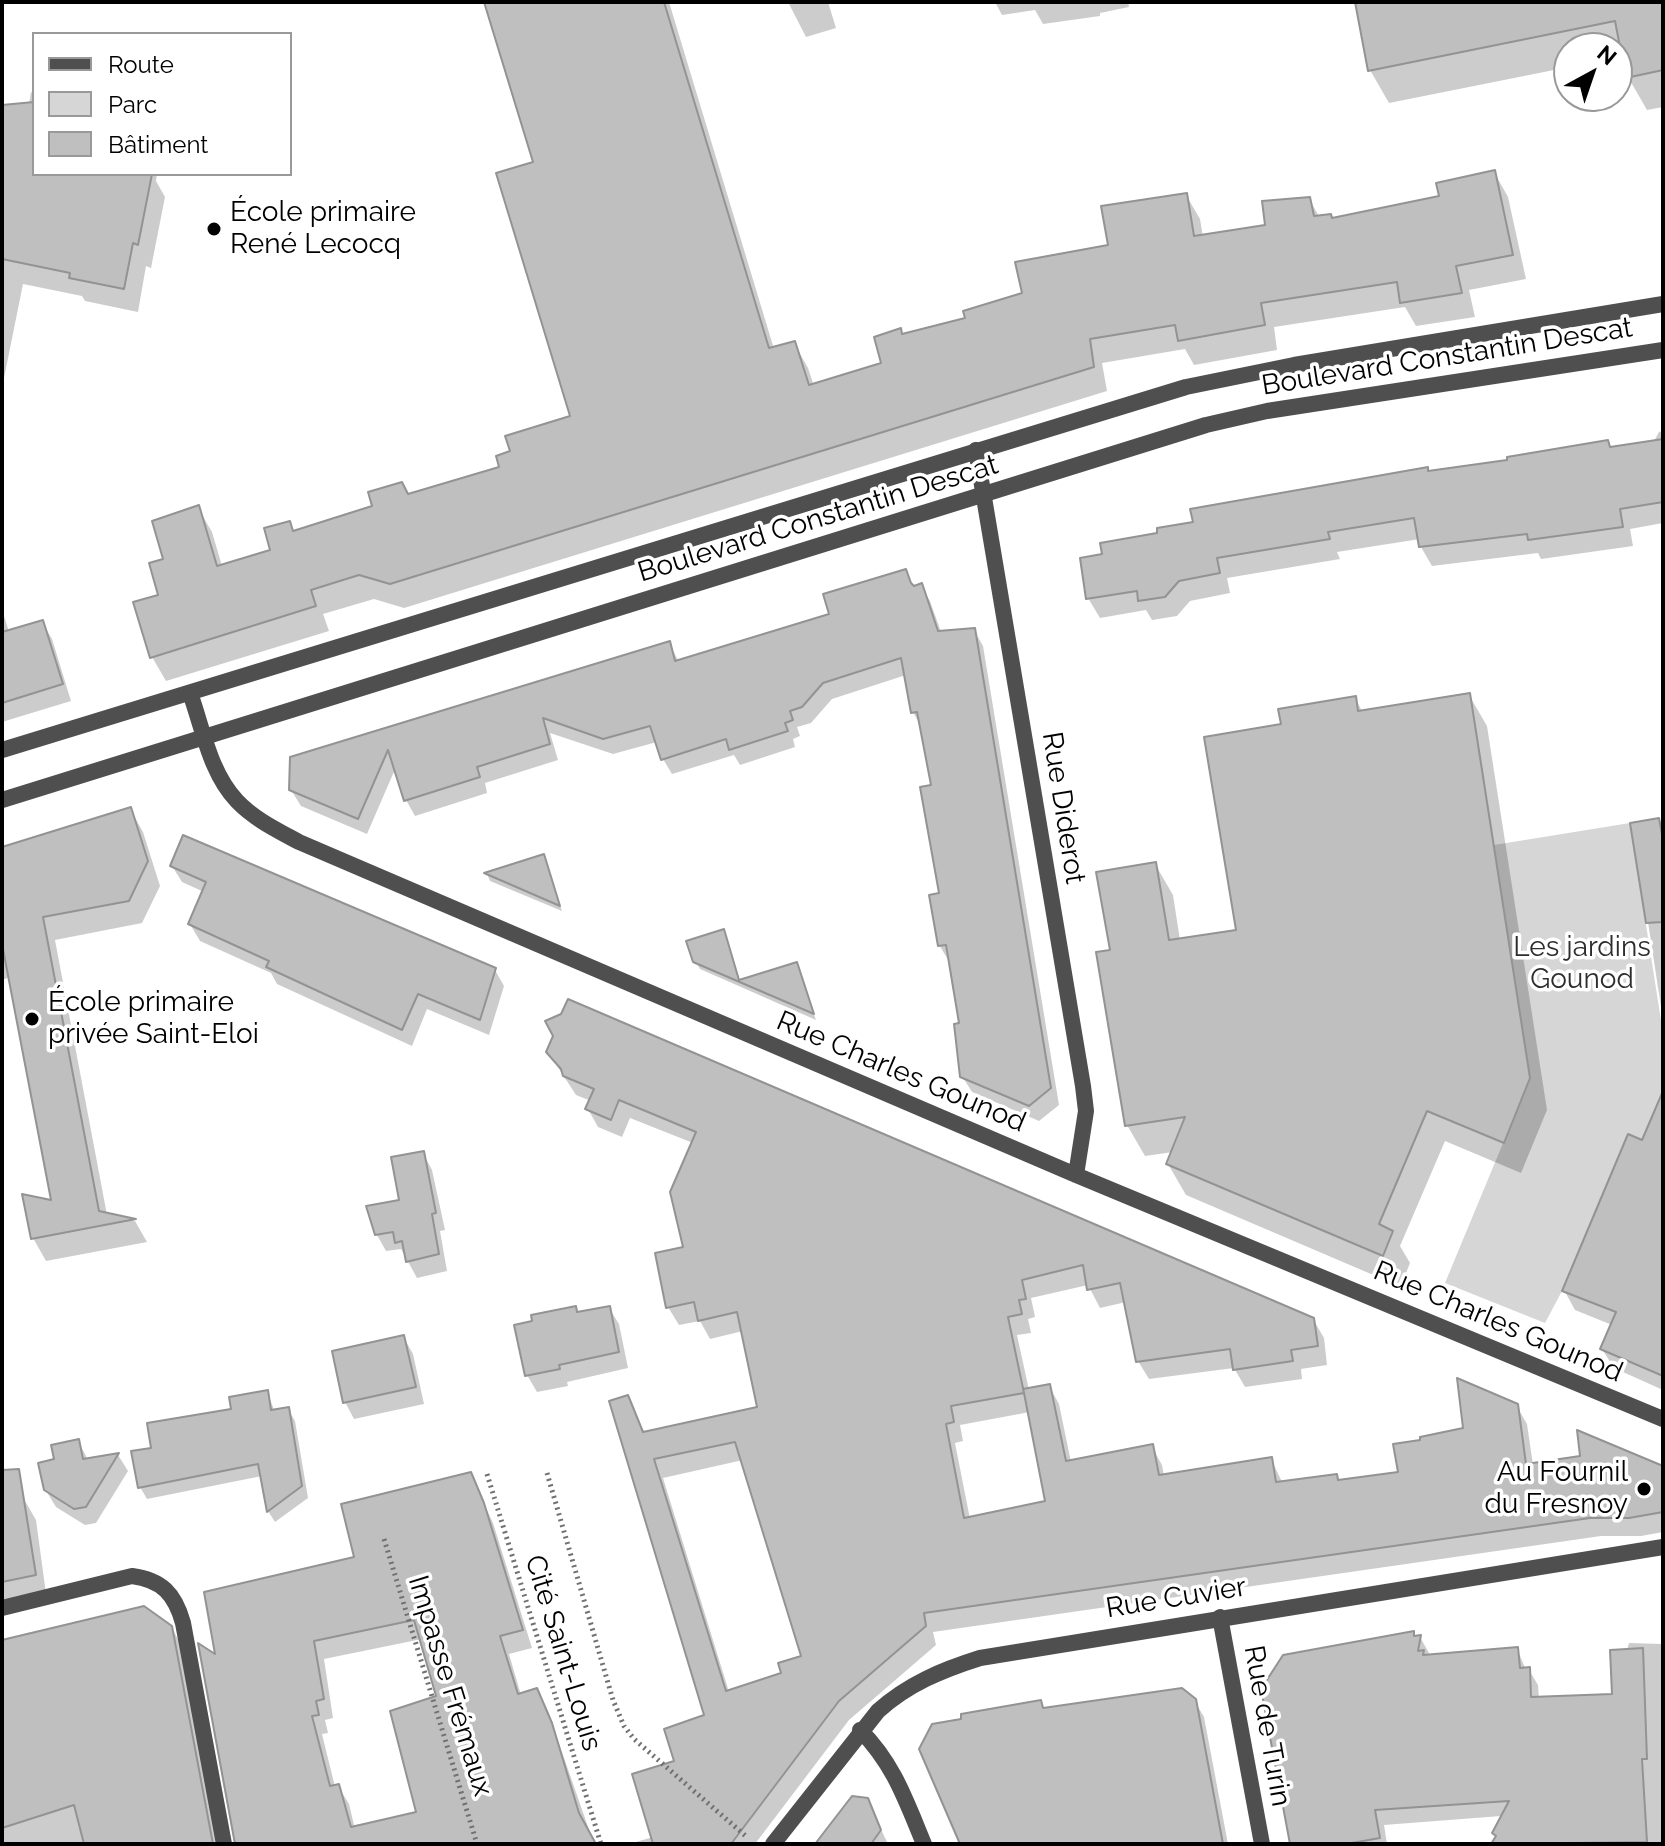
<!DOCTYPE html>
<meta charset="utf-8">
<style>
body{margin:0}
#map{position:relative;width:1665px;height:1846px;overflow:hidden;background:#fff;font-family:Raleway,sans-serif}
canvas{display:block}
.frame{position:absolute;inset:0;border:4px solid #000;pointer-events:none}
.legend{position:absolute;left:32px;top:32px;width:260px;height:144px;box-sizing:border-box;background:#fff;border:2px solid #999;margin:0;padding:10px 14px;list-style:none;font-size:24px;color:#000}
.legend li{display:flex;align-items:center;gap:16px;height:40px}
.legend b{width:40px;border:2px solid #999}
.north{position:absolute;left:1553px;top:32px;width:80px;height:80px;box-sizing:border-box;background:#fff;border:2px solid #999;border-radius:50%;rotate:40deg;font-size:22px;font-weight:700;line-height:32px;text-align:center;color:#000}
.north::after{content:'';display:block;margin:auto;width:28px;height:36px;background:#000;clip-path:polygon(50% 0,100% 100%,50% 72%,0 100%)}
</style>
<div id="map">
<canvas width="1665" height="1846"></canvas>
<div class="frame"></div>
<ul class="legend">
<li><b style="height:10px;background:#4f4f4f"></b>Route</li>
<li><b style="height:22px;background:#d6d6d6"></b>Parc</li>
<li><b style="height:22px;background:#bfbfbf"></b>Bâtiment</li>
</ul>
<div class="north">N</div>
</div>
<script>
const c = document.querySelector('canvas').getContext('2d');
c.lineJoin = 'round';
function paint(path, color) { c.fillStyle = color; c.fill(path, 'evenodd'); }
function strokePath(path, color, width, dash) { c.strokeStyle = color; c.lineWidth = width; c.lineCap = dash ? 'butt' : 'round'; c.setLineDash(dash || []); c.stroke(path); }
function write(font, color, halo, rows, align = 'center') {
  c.font = font + ' Raleway,sans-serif'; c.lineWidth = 7; c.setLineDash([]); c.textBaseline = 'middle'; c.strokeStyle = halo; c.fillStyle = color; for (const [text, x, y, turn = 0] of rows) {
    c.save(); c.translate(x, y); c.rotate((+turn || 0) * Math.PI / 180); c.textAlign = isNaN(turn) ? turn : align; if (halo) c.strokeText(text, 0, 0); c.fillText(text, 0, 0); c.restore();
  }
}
paint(new Path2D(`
 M1630 823 1663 1033V1091L1642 1140 1627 1135 1562 1291 1545 1323 1445 1283 1530 1078 1494 845Z`), '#d6d6d6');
paint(new Path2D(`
 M486 2H669L774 349 794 343 808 368 814 386 884 364 903 336 968 319 1024 294 1110 246 1186 195 1200 219 1203 237 1268 227 1309 199 1320 218 1333 220 1441 197 1494 172 1508 197 1526 279 1469 290 1475 317 1416 326 1405 307 1274 327 1277 350 1194 365 1185 349 1102 363 1107 391 404 608 374 599 323 614 329 631 166 681 152 657 166 560 198 508 212 532 222 566 272 551 289 523 294 532 502 468 573 417 535 163Z
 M788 2H828L836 28 806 37Z
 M995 2H1128L1129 7 1100 13V16L1043 24 1035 10 1002 15Z
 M1357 2H1663V107L1647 110 1628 77 1624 56 1617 57V48H1569V67L1389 103 1370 70Z
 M31 92 34 93V174H157L156 181 165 197 151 268 146 266 138 312 85 301 82 296 23 284 2 388V107L29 104Z
 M1663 431V523L1630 529 1633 546 1541 559 1538 553 1432 566 1421 547 1420 539 1337 552 1340 559 1227 578 1230 593 1190 601 1177 616 1152 620 1146 610 1100 618 1088 598 1104 556 1160 535 1429 473 1653 443 1659 432Z
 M905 571 914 588 921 586 930 601 941 632 974 630 983 646 1059 1105 1039 1121 972 1092 962 1076 961 1025 951 961H949L939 945 941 894 933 787 923 730 913 712 906 675 832 699 811 723 797 727 800 736 793 739 795 747 740 765 734 755 672 774 663 759 657 742 613 754 550 733 558 760 485 783 487 793 415 816 406 800 396 767 367 834 301 806 291 790 292 759 669 643 679 662 832 616Z
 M2 609 9 632 42 622 52 639 71 701 2 722Z
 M1469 695 1487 726 1547 1110 1521 1173 1445 1141 1400 1246 1410 1263 1402 1283H1392L1186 1195 1168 1164 1173 1152 1145 1156 1127 1125 1112 951 1155 864 1173 895 1180 940 1238 931 1283 726 1355 698 1363 713Z
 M130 809 143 832 160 886 142 923 55 940 107 1215 135 1221 147 1242 46 1261 33 1238 54 1203 10 977 2 980V848Z
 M1658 820 1663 828V1020L1633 824Z
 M543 856 562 911 490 881 487 874Z
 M172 866 495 970 504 986 489 1035 427 1009 412 1046 277 984 271 973 200 941 190 924 204 892 182 882Z
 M727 940 740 982 796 964 816 1020 700 969 695 961Z
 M548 1052 1313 1319 1324 1338 1327 1365 1301 1369 1302 1379 1245 1387 1234 1368 1149 1379 1138 1361 1126 1302 1100 1308 1088 1285 1031 1298 1035 1317 1028 1319 1031 1333 1017 1335 1029 1390 1049 1386 1059 1404 1071 1462 1152 1447 1162 1465 1164 1476 1271 1459 1283 1484 1336 1476 1339 1482 1400 1474 1466 1430 1516 1405 1527 1424 1533 1465 1663 1468V1532L1641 1536H1601L933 1632 936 1645 849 1720 755 1844H629L653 1837 677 1762 706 1716 627 1397 645 1434 759 1408 743 1331 710 1339 700 1321 679 1325 668 1307 685 1248 693 1143 630 1118 622 1137 598 1127 588 1109 591 1101 576 1095ZM1030 1412 1048 1503 970 1519 955 1443 963 1441 960 1425ZM743 1460 803 1658 784 1675 729 1692 663 1478Z
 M1663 1096V1390L1614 1368 1602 1349 1612 1325 1575 1310 1564 1290 1643 1143Z
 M423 1153 432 1170 445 1230 440 1231 447 1271 417 1278 401 1249 386 1251 377 1235 401 1201Z
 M609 1308 619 1324 628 1368 567 1382 568 1386 537 1392 527 1375Z
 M404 1338 413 1354 424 1404 354 1419 345 1402Z
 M267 1392 275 1412 288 1409 295 1421 308 1498 275 1522 268 1511 262 1476 147 1499 140 1487 154 1450Z
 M78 1441 88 1460 118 1455 128 1471 96 1523 85 1525 56 1507 45 1489 56 1461Z
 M470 1474 493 1523 532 1648 509 1654 521 1695 536 1690 547 1709 594 1844H237L218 1658ZM422 1639 439 1698 418 1814 376 1823 354 1825 349 1804 338 1786 335 1787 322 1734 328 1733 325 1720 333 1718 324 1659Z
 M21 1494 36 1520 47 1601 2 1608V1498Z
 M171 1627 182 1646 219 1844H2V1642Z
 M1413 1633 1416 1638 1420 1637 1429 1653 1428 1656 1517 1649 1526 1670H1529L1538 1685 1539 1699 1614 1696 1629 1643 1663 1644V1844H1637L1631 1806 1384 1825 1387 1844H1292Z
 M1194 1700 1204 1717 1228 1844H962L1040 1702 1044 1709Z
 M867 1800 888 1844H817Z`), '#0003');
const building = new Path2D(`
 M484 2H664L769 348 795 341 809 385 881 363 874 337 901 328 902 334 965 318 963 311 1022 293 1015 262 1108 245 1101 206 1187 193 1194 236 1265 225 1262 201 1310 197 1314 216 1331 214 1332 218 1439 196 1436 183 1495 170 1513 255 1456 266 1462 293 1400 303 1397 282 1261 303 1265 325 1178 341 1175 325 1090 339 1094 367 390 584 359 575 311 590 316 606 150 658 133 602 158 595 149 563 163 559 152 521 199 505 217 566 270 550 264 528 290 521 293 531 372 506 368 492 402 482 408 494 499 467 496 456 510 451 505 436 570 416 496 173 533 162Z
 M1355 2H1663V70L1626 78 1615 21 1368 71Z
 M34 102V174H152L138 245 133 243 124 289 69 278 70 273 2 259V105Z
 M1663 439V502L1620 509 1623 527 1528 540 1527 534 1419 547 1414 518 1328 532 1330 539 1217 558 1220 573 1179 581 1165 597 1138 601 1137 591 1086 599 1080 558 1102 554 1100 543 1157 533V528L1193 522 1190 509 1428 467V471L1507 460V457L1608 440 1610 447Z
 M906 569 911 583 914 586 922 583 938 631 975 628 1051 1088 1029 1106 960 1077 954 1024 959 1023 946 945 938 946 929 895 939 893 920 787 931 785 917 712 911 713 901 658 823 683 802 707 790 711 793 720 785 723 788 731 729 750 726 739 661 760 650 726 603 739 543 718 550 744 477 767 480 777 404 801 388 750 358 819 289 790 290 757 670 641 675 661 829 614 823 594Z
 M43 620 63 684 2 703V632Z
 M1470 693 1530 1078 1504 1143 1427 1111 1379 1224 1393 1231 1383 1256 1166 1164 1185 1117 1125 1126 1096 952 1110 950 1096 872 1156 862 1169 940 1236 930 1204 737 1281 724 1278 709 1356 696 1358 711Z
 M131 807 148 861 129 901 43 917 99 1211 136 1219 31 1239 22 1194 51 1200 2 944V847Z
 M1659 818 1663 840V922L1646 923 1630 823Z
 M183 835 496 968 480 1020 418 994 402 1030 266 967 269 961 188 924 206 882 170 866Z
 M544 854 560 906 484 873Z
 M724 929 739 980 797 962 814 1014 693 962 686 941Z
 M568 999 1314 1318 1318 1346 1291 1350 1293 1361 1233 1370 1230 1349 1136 1362 1120 1283 1087 1290 1083 1265 1022 1280 1026 1299 1019 1300 1022 1314 1008 1317 1024 1393 1023 1389 1050 1384 1066 1461 1153 1444 1159 1475 1272 1457 1276 1482 1337 1474 1338 1480 1398 1472 1393 1444 1420 1440V1437L1463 1428 1457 1378 1518 1404 1526 1464 1580 1456 1577 1430 1663 1466V1512L1629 1518H1590L924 1613 926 1626 839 1701 731 1844H653L632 1774 674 1761 664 1729 704 1715 609 1401 628 1395 643 1432 757 1407 737 1312 698 1321 694 1302 666 1308 655 1253 683 1247 670 1192 696 1132 619 1100 611 1120 585 1109 594 1089 563 1076 561 1069 546 1052 553 1036 545 1021 561 1014ZM1024 1393 1045 1501 964 1518 946 1424 954 1422 951 1406ZM735 1442 801 1656 778 1663 781 1673 726 1691 654 1459Z
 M1663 1091V1376L1600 1349 1616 1312 1562 1291 1628 1134 1642 1140Z
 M424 1151 436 1213 432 1214 439 1254 406 1262 402 1241 395 1243 393 1232 375 1235 366 1206 399 1200 391 1157Z
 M576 1306 577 1312 610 1306 619 1352 559 1365 560 1369 525 1376 514 1325 532 1321 531 1315Z
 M404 1335 416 1387 343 1403 332 1351Z
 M268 1390 271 1410 289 1407 302 1486 267 1512 258 1464 138 1488 131 1451 151 1448 147 1423 231 1409 229 1397Z
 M79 1439 83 1459 119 1453 86 1507 74 1509 44 1490 38 1463 54 1459 51 1445Z
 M19 1469 36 1575 2 1582V1470Z
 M471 1472 484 1503 523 1630 500 1636 518 1694 537 1688 552 1723 579 1813 596 1844H235L198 1643 215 1654 204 1592 354 1557 341 1504ZM414 1620 436 1696 390 1711 416 1812 351 1827 339 1784 330 1786 312 1716 319 1715 316 1701 324 1699 314 1641Z
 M144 1606 172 1626 213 1844H84L74 1805 2 1828V1640Z
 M1414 1631V1636L1421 1635 1418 1651 1424 1650 1423 1655 1518 1647 1520 1668 1530 1667 1531 1697 1612 1694 1610 1650 1643 1648 1647 1759H1642L1647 1842 1491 1844 1496 1836 1492 1833 1509 1801 1375 1810 1380 1838 1346 1844H1290L1261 1689 1283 1655Z
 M1182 1688 1196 1699 1223 1844H960L919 1749 932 1724 961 1719V1714L1041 1700 1043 1708Z
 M852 1796 868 1798 881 1830 871 1844H815Z`);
paint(building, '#bfbfbf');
strokePath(building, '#939393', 2);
strokePath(new Path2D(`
 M547 1473 613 1700 624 1726 634 1739 748 1838
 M487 1474 601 1844
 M384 1539 477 1844`), '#717171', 5, [2, 4]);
strokePath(new Path2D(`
 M976 450 1083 1086 1086 1111 1076 1175
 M190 693C203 729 210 773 237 801 254 819 277 830 299 842L1076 1175 1663 1419
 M2 1608 132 1576C162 1580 175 1594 183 1623L224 1844
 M1220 1617 1262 1844
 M860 1730C894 1764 906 1801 924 1844`), '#4f4f4f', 16);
strokePath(new Path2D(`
 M2 750 1186 387 1294 365 1663 304
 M2 800 1206 425 1267 411 1663 350
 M773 1844 878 1711C908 1684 942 1670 980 1658L1663 1547`), '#4f4f4f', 16);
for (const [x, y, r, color] of [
 [214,229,8,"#000"],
 [32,1019,8,"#000"],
 [1644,1489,8,"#000"]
]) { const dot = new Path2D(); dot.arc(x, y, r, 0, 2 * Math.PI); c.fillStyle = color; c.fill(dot); strokePath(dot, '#fff', 3); }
write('28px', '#000', '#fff', [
 ["École primaire",230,213],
 ["René Lecocq",230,245],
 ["École primaire",48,1003],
 ["privée Saint-Eloi",48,1035],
 ["Au Fournil",1628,1473,"right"],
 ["du Fresnoy",1628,1505,"right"]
], 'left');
write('28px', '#000', '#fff', [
 ["Boulevard Constantin Descat",1447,357,-9],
 ["Boulevard Constantin Descat",818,519,-17],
 ["Rue Diderot",1063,808,81],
 ["Rue Charles Gounod",901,1072,23],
 ["Rue Charles Gounod",1498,1322,23],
 ["Rue Cuvier",1176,1598,-9],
 ["Cité Saint-Louis",563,1653,73],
 ["Impasse Frémaux",450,1686,73],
 ["Rue de Turin",1267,1726,80]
]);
write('28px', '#2d2d2d', '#fff', [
 ["Les jardins",1582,948],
 ["Gounod",1582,980]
]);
</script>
